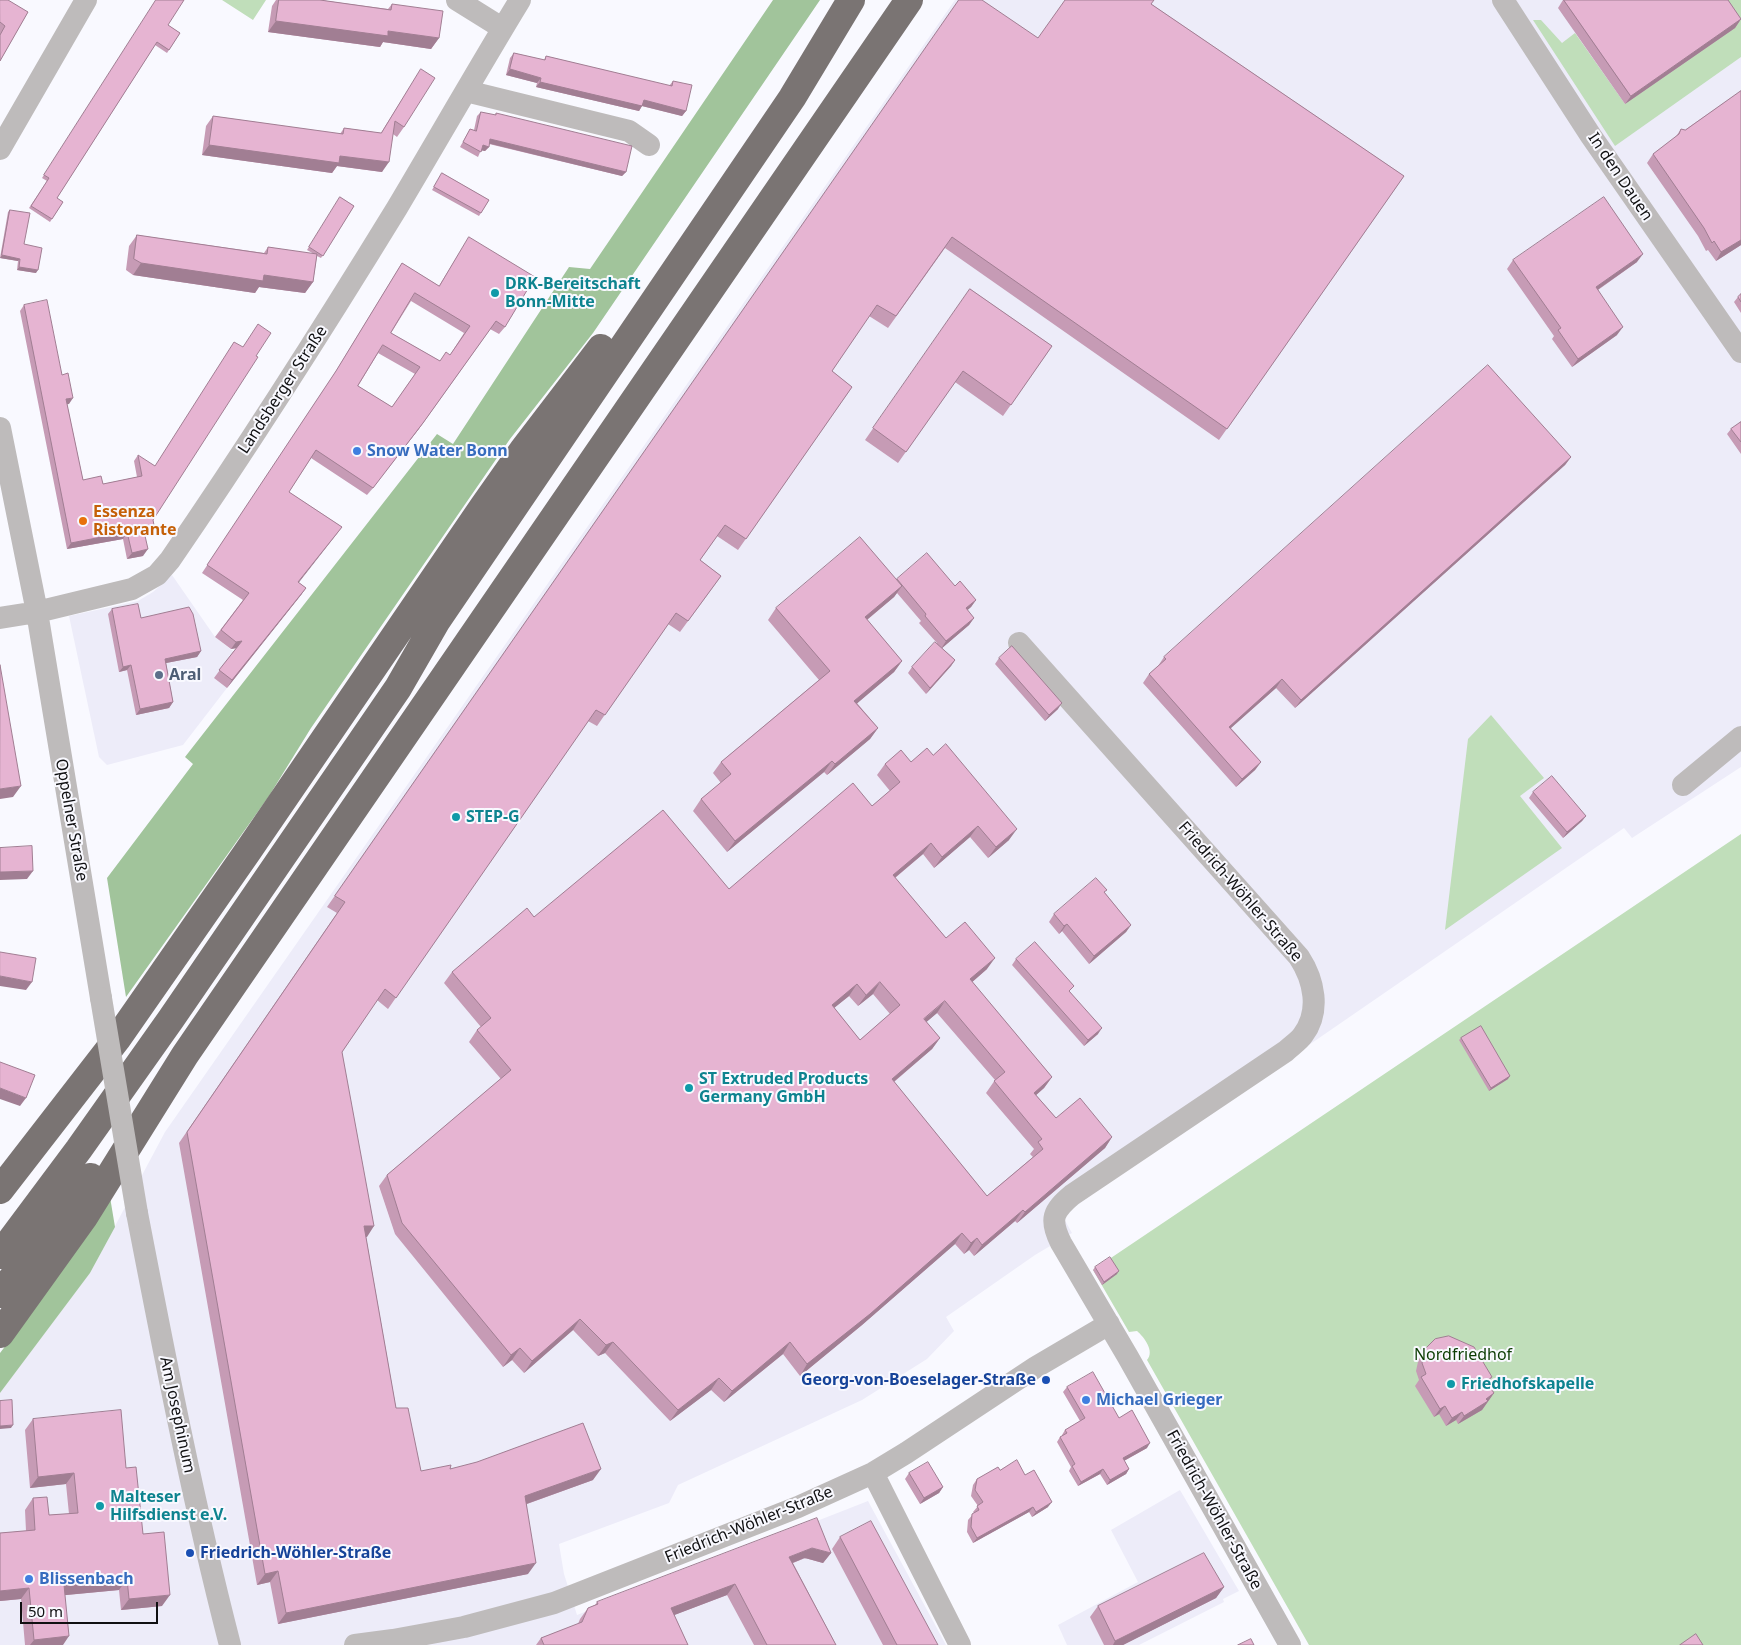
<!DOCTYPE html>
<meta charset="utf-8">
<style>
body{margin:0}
#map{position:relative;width:1741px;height:1645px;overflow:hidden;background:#f9f9ff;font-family:"Noto Sans",sans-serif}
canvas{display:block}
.scale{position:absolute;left:20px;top:1602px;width:138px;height:22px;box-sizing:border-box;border:2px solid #101012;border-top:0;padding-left:6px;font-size:15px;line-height:18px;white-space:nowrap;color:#101012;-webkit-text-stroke:4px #f9f9ff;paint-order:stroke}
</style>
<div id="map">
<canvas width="1741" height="1645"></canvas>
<div class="scale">50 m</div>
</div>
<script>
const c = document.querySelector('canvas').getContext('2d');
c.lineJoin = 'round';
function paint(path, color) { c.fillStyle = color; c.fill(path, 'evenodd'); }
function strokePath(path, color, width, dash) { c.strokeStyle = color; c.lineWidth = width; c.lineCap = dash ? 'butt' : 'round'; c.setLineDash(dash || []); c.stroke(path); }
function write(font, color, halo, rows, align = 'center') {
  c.font = font + ' "Noto Sans",sans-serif'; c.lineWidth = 4; c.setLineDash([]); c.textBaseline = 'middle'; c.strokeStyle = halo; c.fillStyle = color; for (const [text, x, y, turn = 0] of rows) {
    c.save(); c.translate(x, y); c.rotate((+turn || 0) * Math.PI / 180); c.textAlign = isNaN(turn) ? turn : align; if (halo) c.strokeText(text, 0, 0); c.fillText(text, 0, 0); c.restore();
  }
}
paint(new Path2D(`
 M955 0H1741V767L1632 838 1624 828 1062 1215 1072 1233 1035 1255 946 1317 954 1331 927 1359 862 1400 678 1485 669 1503 559 1544 564 1574 577 1615 868 1501 946 1645H0V1393L90 1273 165 1132Z
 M172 575 215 637 247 662 183 745 107 765 99 757 69 616 138 601 153 592Z
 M1180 1490 1239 1591 1223 1599 1224 1602 1139 1645H1067L1058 1625 1138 1582 1111 1530Z`), '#edecf9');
paint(new Path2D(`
 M222 0H266L253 20Z
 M1716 0H1741V57L1615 146 1533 20H1541L1562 43 1575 33 1625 104Z
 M1491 715 1544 778 1520 796 1562 848 1445 930 1468 739Z
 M1741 834V1645H1309L1147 1360C1155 1351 1144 1337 1137 1331L1129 1332 1093 1270Z`), '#c0deba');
paint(new Path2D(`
 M773 0H820L593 333 510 439 311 728 269 796 126 997 107 878 193 764 185 757 437 434 453 444 569 267 590 269Z
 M110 1197 115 1227 90 1273 0 1393V1353L20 1327Z`), '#a1c49b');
strokePath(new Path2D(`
 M457 0 502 28
 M1503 0 1591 136 1741 352
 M466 91 629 131 649 145
 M0 149 86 0
 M0 428 37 612 101 998
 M0 618 37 612 132 589 157 575 170 560C249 445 324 327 397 208 438 139 478 69 520 0
 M1019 643 1299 957C1314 980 1321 1011 1303 1035 1299 1041 1291 1046 1286 1051L1072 1195C1053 1211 1049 1219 1061 1243L1128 1357 1290 1645
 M1683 785 1741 737
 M137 1213C165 1358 193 1502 230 1645
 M873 1473 960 1645
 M355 1645 393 1640 464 1627 554 1603 798 1507 873 1473 906 1453 1036 1367 1109 1324`), '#bebbbb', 22);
strokePath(new Path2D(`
 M0 1190 117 1039 248 851 483 507 523 450 601 348
 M0 1255 79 1149 171 1019 398 688 436 622 792 98 851 0
 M0 1294 91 1177
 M0 1334 84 1217 185 1055 909 0`), '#7a7473', 28);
strokePath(new Path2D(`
 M101 998 137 1213`), '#bebbbb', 22);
paint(new Path2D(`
 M0 0 28 12 0 61Z
 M156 0 168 25 180 33 167 53 155 45 57 198 63 202 50 222 29 208 47 181 42 178Z
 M276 0H320L388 9 392 4 439 38 431 49 383 42 380 47 268 32 272 6Z
 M959 0 1038 38 1151 4 1404 176 1219 440 945 248 888 328 869 316 832 371 852 387 738 550 717 536 700 560 721 576 680 632 668 624 597 726 588 721 388 1009 377 1000 342 1052 367 1237H366L396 1408 421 1471 450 1469 593 1480 527 1504 528 1574 278 1624 270 1582 257 1585 179 1143 337 913 327 907Z
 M1563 0H1728L1741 19 1735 28 1625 104 1558 8Z
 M514 53 544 60 546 56 669 86 673 81 686 111 682 116 642 106 639 111 536 87 537 83 506 75 510 58Z
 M421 69 404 127 397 137 393 134 382 172 337 166 332 173 202 155 206 126 213 116 340 134 344 128 381 133Z
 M1741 91V245L1716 261 1708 250 1706 251 1698 236 1647 163 1653 154 1675 138 1681 129 1685 130Z
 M481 112 495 115 496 113 626 172 622 176 489 144V147L485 151 481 150 478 157 460 147 470 129 474 130 477 116Z
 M442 173 489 200 479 216 432 190Z
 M340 197 354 206 321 258 317 256 313 282 305 293 259 287 255 293 133 275 126 270 129 246 137 235 264 253 268 247 314 254 307 250Z
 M10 210 24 244 36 273 17 270 18 261 0 258 8 212Z
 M469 237 505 327 499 334 490 329 418 430 367 495 311 458 289 492 342 527 298 582 306 588 301 595 227 688 214 678 236 648 231 649 215 637 243 600 202 573 331 379 402 263 439 286ZM411 301 464 333 450 355 440 361 391 333ZM378 353 415 374 392 407 358 386Z
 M1513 260 1637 262 1598 290 1617 335 1572 367 1552 339 1554 336 1507 269Z
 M970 289 1052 346 1003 416 955 382 898 463 865 440Z
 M1741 294V313L1734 302 1738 297Z
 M24 305 62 375 69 404H67L83 480 103 484 137 477 134 461 138 455 153 520 149 531 144 532 143 556 127 559 123 539 67 549 20 311Z
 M1741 422V454L1727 434 1731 429Z
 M1571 457 1565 465 1295 708 1276 688 1231 728 1261 762 1255 770 1236 787 1143 683 1149 674 1158 666 1164 657Z
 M896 580 955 586 976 600 971 607 967 610 974 618 969 625 942 648 955 660 951 666 926 694 908 673 912 667 937 643 919 623 921 621 897 593 894 597 867 620 902 661 894 672 857 703 878 728 870 739 827 775 824 772 727 852 693 811 701 799 721 783 713 773 721 762 819 680 768 620 776 608Z
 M112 609 141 618 201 651 197 657 166 663 173 702 169 708 136 715 127 670 119 672 108 614Z
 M999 658 1058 709 1045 721 995 664Z
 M911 762 1009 840 988 858 970 837 934 868 923 854 895 878 946 938 987 969 972 982 1052 1077 1044 1088 1036 1095 1056 1118 1112 1137 1105 1148 1017 1223 1015 1221 974 1256 969 1250 964 1254 955 1244 862 1325 800 1376 783 1354 724 1402 711 1390 670 1421 605 1353 598 1356 573 1330 524 1373 512 1360 503 1367 395 1234 379 1186 387 1175 501 1079 469 1042 477 1030 481 1027 444 983 452 972 534 917 729 889 872 806 890 791 877 775 885 764ZM873 994 890 1014 860 1040 834 1008 849 996 858 1006ZM937 1013 995 1080 986 1093 1034 1149 1030 1154 1033 1157 987 1196 894 1082 932 1049 940 1038 926 1022Z
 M1533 792 1586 816 1582 821 1563 838 1529 798Z
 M1105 893 1131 925 1126 932 1089 964 1062 931 1059 934 1049 922 1054 914Z
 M1016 959 1070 992 1098 1034 1084 1046 1012 965Z
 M1461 1038 1508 1079 1489 1091 1459 1040Z
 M1095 1267 1117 1274 1102 1285 1093 1270Z
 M1425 1349 1492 1377 1488 1383 1494 1393 1482 1410 1458 1424 1456 1420 1446 1426 1439 1414 1434 1417 1415 1386 1419 1380 1416 1371 1419 1357Z
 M1067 1387 1119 1418 1147 1448 1124 1461 1129 1469 1126 1474 1107 1485 1100 1474 1078 1486 1069 1471 1071 1467 1057 1442 1060 1437 1062 1436V1435L1065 1430 1080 1421 1063 1392Z
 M33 1419 126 1468 143 1534 162 1606 121 1610 119 1590 65 1595 63 1645H25L21 1599 0 1601V1533L26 1531 25 1510 33 1498 49 1515 69 1514 66 1484 30 1488 25 1430Z
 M1000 1470 1025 1475 1048 1507 1032 1517 1029 1512 973 1543 967 1532 968 1520 974 1513 973 1512 978 1506 971 1496 973 1485 977 1479Z
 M909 1473 943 1487 939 1493 920 1504 905 1479Z
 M840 1537 938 1645H883L832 1549Z
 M831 1553 823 1563 805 1558 793 1563 836 1645H754L727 1595 674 1615 688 1645H536L541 1638 578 1624 580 1619 588 1608 595 1605 597 1602Z
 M1224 1587 1216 1598 1123 1645H1104L1090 1617 1098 1606Z`), '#c69bb5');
paint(new Path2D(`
 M1741 19 1735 28 1625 104 1631 96Z
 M276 21 388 31 439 38 431 49 383 42 380 47 268 32Z
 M510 69 541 78 537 83 506 75Z
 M540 82 644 100 686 111 682 116 642 106 639 111 536 87Z
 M490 139 626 172 622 176 487 143Z
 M209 145 340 156 389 162 382 172 337 166 332 173 202 155Z
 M483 145 489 147 485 151 479 150Z
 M1741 240V245L1716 261 1721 252Z
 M1643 254 1637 262 1590 295 1596 287Z
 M2 255 20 259 18 261 0 258Z
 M141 263 264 275 313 282 305 293 259 287 255 293 133 275Z
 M19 267 38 270 36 273 17 270Z
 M496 321 418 430 367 495 373 488Z
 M1623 327 1617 335 1572 367 1578 359Z
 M73 398 69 404 62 405 66 399Z
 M1571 457 1565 465 1295 708 1301 700Z
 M154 525 149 531 139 533 143 527Z
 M342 527 336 535 293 590 298 582Z
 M127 532 123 539 67 549 71 543Z
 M148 549 143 556 127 559 132 553Z
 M902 586 894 597 857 628 865 617Z
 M306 588 301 595 227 688 232 680Z
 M976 600 971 607 961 616 966 608Z
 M974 618 969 625 941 649 946 641Z
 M242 641 237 648 231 649 236 642Z
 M201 651 197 657 161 664 165 659Z
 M955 660 951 666 926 694 930 688Z
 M902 661 894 672 847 712 854 701Z
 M131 665 127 670 119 672 123 667Z
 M1282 679 1276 688 1223 735 1229 727Z
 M173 702 169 708 136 715 140 709Z
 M1062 703 1058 709 1045 721 1049 715Z
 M878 728 870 739 827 775 835 764Z
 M832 761 824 772 727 852 735 841Z
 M1261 762 1255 770 1236 787 1242 779Z
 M21 786 13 797 0 799V789Z
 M1586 816 1582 821 1563 838 1567 832Z
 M978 826 970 837 934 868 942 857Z
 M1017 829 1009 840 988 858 996 847Z
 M931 843 923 854 885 886 893 875Z
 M33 871 27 879 0 880V872Z
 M1067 924 1062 931 1059 934 1064 926Z
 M1131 925 1126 932 1089 964 1094 956Z
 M995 958 987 969 962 991 970 979Z
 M0 976 32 982 26 990 0 986Z
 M880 982 873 994 858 1006 866 995Z
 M857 984 849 996 824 1016 832 1005Z
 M945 1001 937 1013 916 1031 924 1019Z
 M1102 1028 1098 1034 1084 1046 1088 1040Z
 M940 1038 932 1049 884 1090 892 1079Z
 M1510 1076 1508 1079 1489 1091 1491 1088Z
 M1052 1077 1044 1088 1026 1104 1034 1093Z
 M0 1088 26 1098 20 1106 0 1099Z
 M1112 1137 1105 1148 1017 1223 1025 1212Z
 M1023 1210 1015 1221 974 1256 982 1245Z
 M364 1226H374L367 1237H356Z
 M962 1233 955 1244 862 1325 800 1376 807 1364Z
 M977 1238 969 1250 964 1254 971 1243Z
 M1119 1271 1117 1274 1102 1285 1104 1282Z
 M580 1319 573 1330 524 1373 532 1361Z
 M613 1342 605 1353 598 1356 606 1345Z
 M790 1342 783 1354 724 1402 732 1391Z
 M520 1348 512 1360 503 1367 511 1355Z
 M719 1378 711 1390 670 1421 678 1410Z
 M1494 1393 1482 1410 1458 1424 1464 1416Z
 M1445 1406 1439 1414 1434 1417 1440 1409Z
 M1462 1412 1456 1420 1446 1426 1452 1418Z
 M13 1425 11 1428 0 1429V1426Z
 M1150 1443 1147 1448 1120 1463 1123 1458Z
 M601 1469 593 1480 518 1507 525 1496Z
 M1103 1469 1100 1474 1078 1486 1081 1482Z
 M1129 1469 1126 1474 1107 1485 1110 1480Z
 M74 1473 66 1484 30 1488 38 1477Z
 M943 1487 939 1493 920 1504 924 1498Z
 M1052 1502 1048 1507 1032 1517 1036 1512Z
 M1033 1507 1029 1512 973 1543 977 1538Z
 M812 1548 831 1553 823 1563 805 1558 782 1567 789 1557Z
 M536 1563 528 1574 278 1624 286 1613Z
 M278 1571 270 1582 257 1585 265 1574Z
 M127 1579 119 1590 56 1596 64 1585Z
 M735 1584 727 1595 664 1619 671 1608Z
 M1224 1587 1216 1598 1123 1645H1113L1115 1641Z
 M29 1588 21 1599 0 1601V1591Z
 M170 1595 162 1606 121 1610 129 1599Z
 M69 1636 63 1645H30L34 1640Z`), '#a17e93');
const building = new Path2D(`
 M0 0H8L28 12 0 61V35L5 26 0 22Z
 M156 0H184L168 25 180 33 169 50 157 42 57 198 63 202 52 219 31 206 49 178 44 175Z
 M279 0H320L391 10 392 4 443 11 439 38 388 31V36L276 21Z
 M959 0H982L1038 38 1065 0H1154L1151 4 1404 176 1227 429 952 237 896 316 877 305 832 371 852 387 746 539 725 525 700 560 721 576 688 621 676 613 605 715 596 710 396 998 385 989 342 1052 374 1226H364L396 1408H408L421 1471 451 1465 450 1469 477 1462 583 1423 601 1469 525 1496 536 1563 286 1613 278 1571 265 1574 187 1132 345 902 335 896Z
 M1564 0H1728L1741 19 1631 96Z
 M514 53 545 60 546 56 672 86 673 81 692 85 686 111 644 100 642 106 540 82 541 78 510 69Z
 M421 69 435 78 404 127 395 121 389 162 340 156 339 163 209 145 213 116 343 134 344 128 381 133Z
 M1741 91V240L1721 252 1714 241 1712 243 1704 228 1653 154 1679 134 1681 129 1685 130Z
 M481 112 496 115V113L632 146 626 172 490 139 489 147 483 145 481 152 463 142 470 129 476 131Z
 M442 173 489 200 481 213 434 187Z
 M340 197 354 206 323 256 309 247Z
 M1604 197 1643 254 1596 287 1623 327 1578 359 1558 330 1561 328 1513 260Z
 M10 210 30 213 24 244 42 248 38 270 19 267 20 259 2 255Z
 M137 235 267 254 268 247 317 254 313 282 264 275 263 281 141 263 134 259Z
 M469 237 535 277 505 327 496 321 423 423 373 488 316 450 289 492 342 527 298 582 306 588 232 680 219 670 242 641 236 642 221 630 249 593 207 565 336 371 402 263 439 286ZM415 293 470 326 450 355 446 352 440 361 391 333ZM383 345 420 367 392 407 358 386Z
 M970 289 1052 346 1011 405 963 371 906 452 873 428Z
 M1741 294V302L1738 297Z
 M47 300 62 375 68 373 73 398 66 399 83 480 101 476 103 484 142 476 138 455 155 466 234 342 243 347 258 324 271 333 256 356 258 357 153 520 154 525 143 527 148 549 132 553 127 532 71 543 24 305Z
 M1488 365 1571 457 1301 700 1282 679 1229 727 1261 762 1242 779 1149 674 1166 659 1164 657Z
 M1741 422V442L1731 429Z
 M860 537 902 586 865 617 902 661 854 701 878 728 835 764 832 761 735 841 701 799 731 774 721 762 830 671 776 608Z
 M927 553 955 586 960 581 976 600 966 608 974 618 946 641 925 616 926 614 897 579Z
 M138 604 141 618 189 607 193 614 201 651 165 659 173 702 140 709 131 665 123 667 112 609Z
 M935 642 955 660 930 688 912 667Z
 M1012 646 1062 703 1049 715 999 658Z
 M0 665 21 786 0 789Z
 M946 744 1017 829 996 847 978 826 942 857 931 843 893 875 946 938 965 922 995 958 970 979 1052 1077 1034 1093 1056 1118 1080 1098 1112 1137 1025 1212 1023 1210 982 1245 977 1238 971 1243 962 1233 870 1314 807 1364 790 1342 732 1391 719 1378 678 1410 613 1342 606 1345 580 1319 532 1361 520 1348 511 1355 402 1223 387 1175 511 1070 477 1030 491 1018 452 972 527 908 534 917 663 810 729 889 853 783 872 806 900 782 885 764 901 750 911 762 927 748 933 755ZM880 982 900 1005 860 1040 832 1005 857 984 866 995ZM945 1001 1005 1072 994 1081 1042 1139 1038 1142 1043 1149 987 1196 892 1079 940 1038 924 1019Z
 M1552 776 1586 816 1567 832 1533 792Z
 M32 846 33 871 0 872V848Z
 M1096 878 1107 890 1104 892 1131 925 1094 956 1067 924 1064 926 1054 914Z
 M1035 942 1074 986 1069 991 1102 1028 1088 1040 1016 959Z
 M0 952 36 958 32 982 0 976Z
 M1481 1026 1510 1076 1491 1088 1461 1038Z
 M0 1062 35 1075 26 1098 0 1088Z
 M1110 1257 1119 1271 1104 1282 1095 1267Z
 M1449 1336 1474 1347 1492 1377 1486 1381 1494 1393 1486 1399 1488 1401 1464 1416 1462 1412 1452 1418 1445 1406 1440 1409 1421 1377 1426 1374 1422 1363 1425 1349 1435 1339Z
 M1093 1372 1119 1418 1132 1410 1150 1443 1123 1458 1129 1469 1110 1480 1103 1469 1081 1482 1072 1466 1075 1464 1060 1437 1067 1433 1065 1430 1085 1418 1067 1387Z
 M12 1400 13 1425 0 1426V1401Z
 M121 1410 126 1468 136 1467 143 1534 164 1532 170 1595 129 1599 127 1579 64 1585 69 1636 34 1640 29 1588 0 1591V1533L35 1530 33 1498 47 1497 49 1515 78 1513 74 1473 38 1477 33 1419Z
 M1017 1460 1025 1475 1034 1470 1052 1502 1036 1512 1033 1507 977 1538 971 1527 972 1514 979 1510 977 1506 983 1502 975 1490 977 1479 998 1467 1000 1470Z
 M928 1462 943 1487 924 1498 909 1473Z
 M817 1518 831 1553 812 1548 789 1557 836 1645H767L735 1584 671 1608 688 1645H544L541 1638 582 1622 588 1608 598 1604 597 1602Z
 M871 1521 938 1645H897L840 1537Z
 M1204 1553 1224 1587 1115 1641 1098 1606Z
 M1696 1634 1703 1645H1680Z
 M1251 1639 1254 1645H1238Z`);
paint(building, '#e6b4d2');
strokePath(building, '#a17e93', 1);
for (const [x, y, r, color] of [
 [495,293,5,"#0f9aa8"],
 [357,451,5,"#3f7fe0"],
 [83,521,5,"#e8710a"],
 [159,675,5,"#5c6f8a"],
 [456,817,5,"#0f9aa8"],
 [689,1088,5,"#0f9aa8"],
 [1046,1380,5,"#1a4fb4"],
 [1451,1384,5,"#0f9aa8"],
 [1086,1400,5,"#3f7fe0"],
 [100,1506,5,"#0f9aa8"],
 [190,1553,5,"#1a4fb4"],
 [29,1579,5,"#3f7fe0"]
]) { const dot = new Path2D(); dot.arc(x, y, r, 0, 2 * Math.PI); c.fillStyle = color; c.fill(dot); strokePath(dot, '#f9f9ff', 2); }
write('16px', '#101012', '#f9f9ff', [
 ["In den Dauen",1620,177,56],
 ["Landsberger Straße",283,390,-57],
 ["Oppelner Straße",71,820,80],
 ["Friedrich-Wöhler-Straße",1240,892,49],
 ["Am Josephinum",177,1415,78],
 ["Friedrich-Wöhler-Straße",1214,1510,61],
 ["Friedrich-Wöhler-Straße",749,1525,-22]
]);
write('bold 16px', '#0d838f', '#f9f9ff', [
 ["DRK-Bereitschaft",505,284],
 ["Bonn-Mitte",505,302],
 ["STEP-G",466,817],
 ["ST Extruded Products",699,1079],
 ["Germany GmbH",699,1097],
 ["Friedhofskapelle",1461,1384],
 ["Malteser",110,1497],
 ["Hilfsdienst e.V.",110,1515]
], 'left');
write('bold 16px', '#366cbe', '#f9f9ff', [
 ["Snow Water Bonn",367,451],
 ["Michael Grieger",1096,1400],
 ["Blissenbach",39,1579]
], 'left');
write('bold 16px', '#c56008', '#f9f9ff', [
 ["Essenza",93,512],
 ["Ristorante",93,530]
], 'left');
write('bold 16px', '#4e5e75', '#f9f9ff', [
 ["Aral",169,675]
], 'left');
write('16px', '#0b3c02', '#f9f9ff', [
 ["Nordfriedhof",1463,1355]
]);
write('bold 16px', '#164399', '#f9f9ff', [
 ["Georg-von-Boeselager-Straße",1036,1380],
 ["Friedrich-Wöhler-Straße",200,1553,"left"]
], 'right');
</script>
